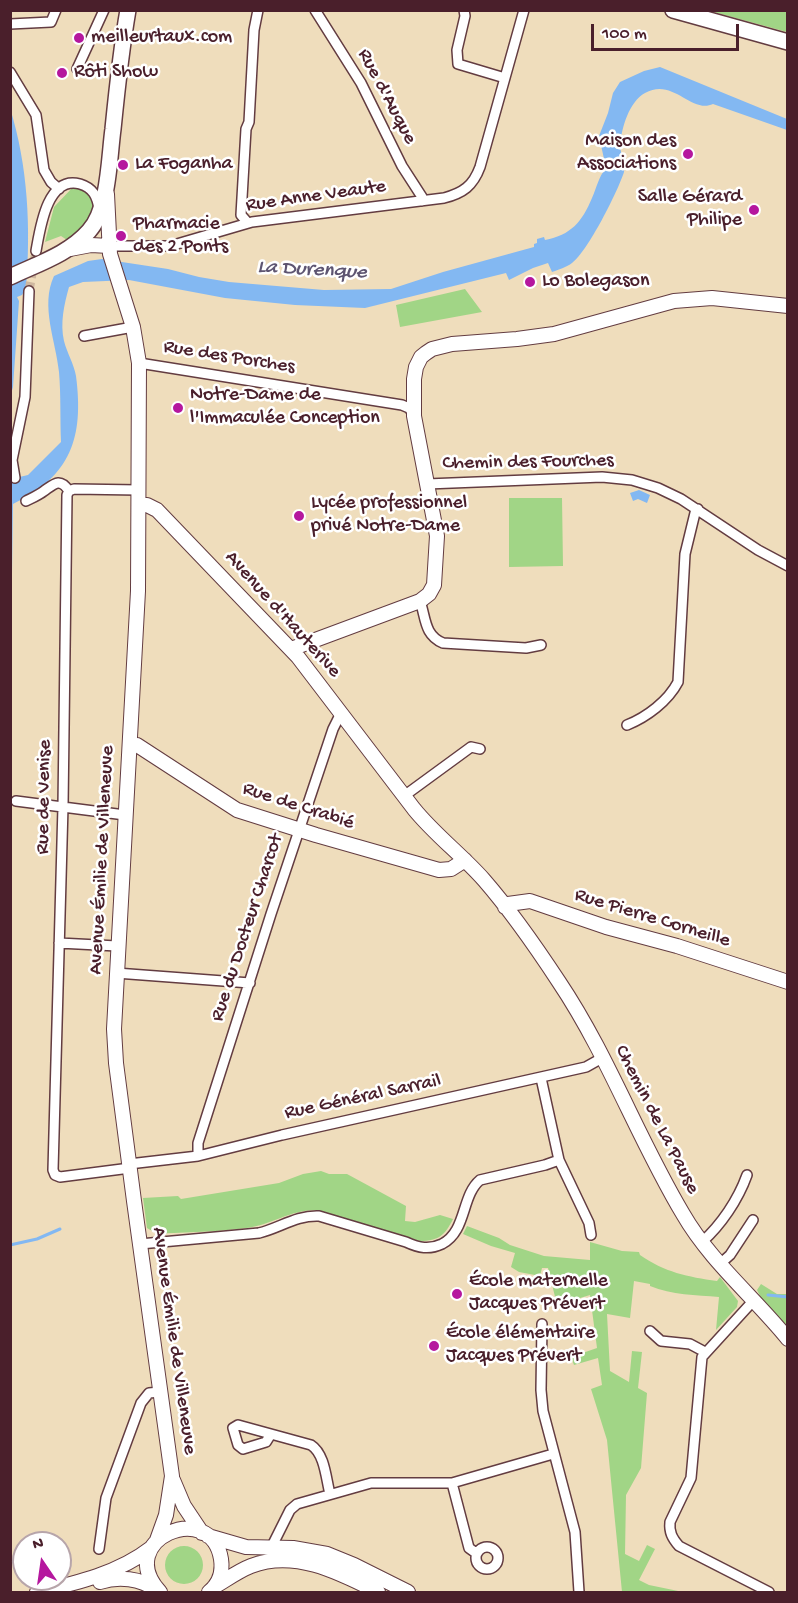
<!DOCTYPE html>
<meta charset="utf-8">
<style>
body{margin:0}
#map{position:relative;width:798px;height:1603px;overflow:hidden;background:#efddbc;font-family:"Gochi Hand",sans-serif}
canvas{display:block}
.frame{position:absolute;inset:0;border:12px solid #4a1f2b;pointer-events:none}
.north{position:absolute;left:12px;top:1531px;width:60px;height:60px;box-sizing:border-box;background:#fff;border:2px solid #b7a5aa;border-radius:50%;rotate:347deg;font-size:16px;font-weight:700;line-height:24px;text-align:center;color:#4a1f2b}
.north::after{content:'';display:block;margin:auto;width:21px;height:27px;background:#b5179e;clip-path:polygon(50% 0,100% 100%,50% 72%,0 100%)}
.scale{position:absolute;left:591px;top:24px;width:148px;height:27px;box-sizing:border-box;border:3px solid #4a1f2b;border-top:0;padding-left:8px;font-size:18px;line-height:21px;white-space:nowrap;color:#4a1f2b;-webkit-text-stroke:4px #fff;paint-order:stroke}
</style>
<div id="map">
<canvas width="798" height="1603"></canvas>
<div class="frame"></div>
<div class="north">N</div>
<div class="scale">100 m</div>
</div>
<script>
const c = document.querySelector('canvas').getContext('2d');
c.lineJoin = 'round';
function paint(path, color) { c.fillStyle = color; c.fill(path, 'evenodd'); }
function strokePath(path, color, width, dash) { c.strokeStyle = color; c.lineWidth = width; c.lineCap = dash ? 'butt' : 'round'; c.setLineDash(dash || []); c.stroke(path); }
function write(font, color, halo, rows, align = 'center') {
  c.font = font + ' "Gochi Hand",sans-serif'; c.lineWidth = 5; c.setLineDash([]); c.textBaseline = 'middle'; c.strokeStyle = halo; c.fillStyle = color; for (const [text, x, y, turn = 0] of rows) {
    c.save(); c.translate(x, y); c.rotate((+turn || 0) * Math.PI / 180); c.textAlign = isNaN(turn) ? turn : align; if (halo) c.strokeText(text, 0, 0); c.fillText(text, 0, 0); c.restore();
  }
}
paint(new Path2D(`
 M710 11H787V32Z
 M74 186 89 192C98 215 88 229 67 240L61 236 45 242 54 207Z
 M465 289 482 312 400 327 396 305Z
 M509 498H562L563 566 509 567Z
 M321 1171 329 1174H347L406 1206 405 1221 415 1222 440 1215 453 1219C445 1235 439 1241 420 1241L315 1210C291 1210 270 1225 247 1228 217 1232 187 1232 157 1234L147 1228 143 1198 178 1196 181 1199 279 1183 303 1174Z
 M467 1226 499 1238 510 1245 544 1256 590 1260V1242L622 1251 639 1252 640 1255C664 1272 688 1277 717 1281L720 1277 738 1301 737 1307 716 1330 719 1297C696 1295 672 1295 650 1286V1284L634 1281 630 1318 607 1314 610 1371 629 1382 632 1351 642 1352 638 1388 647 1393 641 1468 626 1495 625 1554 639 1561 647 1545 655 1549 639 1580 649 1585 683 1592H622L607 1440 591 1389 602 1385 598 1358 574 1365 571 1357 597 1348 590 1295 557 1305 548 1268H542L540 1276 519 1272 511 1267 515 1253 491 1246 463 1234Z
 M761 1284 777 1294H787V1329L762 1300 757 1290Z
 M165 1565a19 19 0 1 1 38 0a19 19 0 1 1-38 0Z`), '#a1d586');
paint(new Path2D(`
 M660 67 787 119V130L713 104C691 114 673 77 645 93 629 102 622 127 620 145 620 153 626 164 624 172 618 191 588 251 572 263 567 267 558 270 552 272L548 263 533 268 509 280 506 273 365 308 295 305 225 298 129 280 83 282 69 287C64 305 60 323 64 341 67 353 74 364 76 376 84 438 71 476 13 504L11 643V479L28 475 61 442C60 419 61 395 59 372 56 341 40 306 54 276L88 261 102 259 168 269 199 277 229 282 324 290 391 289 443 272 534 247V244L537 243V239L544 237 545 240C571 235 582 222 592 198 597 187 598 178 606 168L599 136 608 113 613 93 620 82 644 71Z
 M10 108C28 166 31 228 26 288L22 295 17 297 19 301 13 387 11 394Z
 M639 490 650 495 647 503 638 499 633 501 630 493Z`), '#83b8f2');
strokePath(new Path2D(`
 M10 1245 37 1239 60 1229
 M768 1295 788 1297`), '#83b8f2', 3);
strokePath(new Path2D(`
 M29 291 36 251`), '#ceb79f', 9, [9, 4.5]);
const street = new Path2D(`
 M315 10 361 83 402 166 422 197V201
 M464 10 465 16 457 50 458 64 505 78
 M10 24 51 22 56 10
 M77 69 104 10
 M10 72 36 115 44 170 51 182 59 189
 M248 223 241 215 246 129 249 122 254 30 258 10
 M109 246H170L252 222 444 198C463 193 473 186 480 167L524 10
 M36 251C40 229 47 175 80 184 93 188 97 196 99 209
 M84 336 133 327
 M139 363 402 405 409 408 414 415
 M15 478 12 460 25 397 29 291
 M427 484 602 477 632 480 658 488 681 499 758 550 788 566
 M26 501C32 498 39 495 44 491 54 484 60 477 69 491
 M420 601C426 618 424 635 443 643L526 648 541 645
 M627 725C647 717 668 701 678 682L685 554 695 513 698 509
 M404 796 471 747 480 749
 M16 801 125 815
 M59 943 117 946
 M116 973 250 983
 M541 1078 559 1160 589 1223 591 1235
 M198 1156V1143L271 914 333 729 339 717 343 714
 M129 1164 198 1156 282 1135 586 1067 602 1058
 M130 1168 60 1177 55 1175 53 1170 63 806 67 495 69 491 74 489 139 490
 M702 1242C721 1225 738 1200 747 1175
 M140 1244 259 1233C280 1228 296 1215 319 1216L406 1242C419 1248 429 1250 442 1244 467 1231 461 1196 480 1180L545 1165 559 1160
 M721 1263 730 1255 753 1220
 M754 1300 702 1357 691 1478 670 1522C669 1532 672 1538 679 1546L769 1592
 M542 1324 541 1390 543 1411 575 1532 579 1592
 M650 1331 661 1341 690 1344 705 1352
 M271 1434 266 1442 243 1449 238 1445 233 1428 238 1425 311 1445C325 1454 326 1479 330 1494
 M452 1483 469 1548 476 1553
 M476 1558a11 11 0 1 1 22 0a11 11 0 1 1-22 0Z
 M271 1548 290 1510 297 1504 371 1483H452L553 1454
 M99 1549 106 1498 141 1403 149 1393 160 1392`);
const secondary = new Path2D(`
 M107 194 110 254 133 327 139 363 138 591 114 1029 116 1063 134 1201 172 1476 166 1515 157 1540
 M70 249 91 245 109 246
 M139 505H147L157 510 298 657 414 809C435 835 462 855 484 880 511 911 536 947 559 982 608 1055 638 1139 683 1214 710 1261 754 1297 788 1339
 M291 649 420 601 429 594 434 585 437 536 414 416V379L416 367 421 357 426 353 432 349 452 344 517 339 554 334 674 301 712 298 788 306
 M130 745H137L237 810 316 835 439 870 451 869 465 860
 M505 907 508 904 530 901 606 927 677 946 788 982
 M173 1480 184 1506 202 1533
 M208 1536 246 1547 293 1548 327 1554 354 1565 408 1592
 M100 1582C118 1576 141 1578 156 1590
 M214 1587C226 1580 238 1571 251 1566 295 1549 340 1573 378 1592
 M37 1592C77 1583 119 1573 151 1548
 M160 1592C112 1540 211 1498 221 1559 223 1572 219 1584 209 1592`);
const primary = new Path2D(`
 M673 10 788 42
 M10 277C37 264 69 254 89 231 109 209 109 158 113 129 117 89 121 50 128 10`);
strokePath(street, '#633c41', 12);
strokePath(secondary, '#633c41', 16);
strokePath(primary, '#633c41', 18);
strokePath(street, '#fff', 9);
strokePath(secondary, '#fff', 14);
strokePath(primary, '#fff', 15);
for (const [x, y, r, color] of [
 [79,38,6,"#b5179e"],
 [62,73,6,"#b5179e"],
 [688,154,6,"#b5179e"],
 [123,165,6,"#b5179e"],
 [754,210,6,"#b5179e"],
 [121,236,6,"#b5179e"],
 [530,282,6,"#b5179e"],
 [178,408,6,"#b5179e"],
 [299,516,6,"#b5179e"],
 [457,1294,6,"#b5179e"],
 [434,1346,6,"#b5179e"]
]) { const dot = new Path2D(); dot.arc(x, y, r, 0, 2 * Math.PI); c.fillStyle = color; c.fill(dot); strokePath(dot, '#fff', 2); }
write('20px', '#4a1f2b', '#fff', [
 ["meilleurtaux.com",91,38],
 ["Rôti Show",74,73],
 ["Maison des",676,142,"right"],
 ["Associations",676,165,"right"],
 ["La Foganha",135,165],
 ["Salle Gérard",742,198,"right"],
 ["Philipe",742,221,"right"],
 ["Pharmacie",133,225],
 ["des 2 Ponts",133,248],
 ["Lo Bolegason",542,282],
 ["Notre-Dame de",190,396],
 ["l'Immaculée Conception",190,419],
 ["Lycée professionnel",311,504],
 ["privé Notre-Dame",311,527],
 ["École maternelle",469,1282],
 ["Jacques Prévert",469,1305],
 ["École élémentaire",446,1334],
 ["Jacques Prévert",446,1357]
], 'left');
write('20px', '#4a1f2b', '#fff', [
 ["Rue d'Auque",386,97,62],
 ["Rue Anne Veaute",316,197,-8],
 ["Rue des Porches",229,358,9],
 ["Chemin des Fourches",528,463,-1],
 ["Avenue d'Hauterive",282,615,48],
 ["Rue de Venise",45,797,-89],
 ["Rue de Crabié",298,807,18],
 ["Avenue Émilie de Villeneuve",103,860,-87],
 ["Rue Pierre Corneille",652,919,17],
 ["Rue du Docteur Charcot",248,928,-72],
 ["Rue Général Sarrail",363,1098,-12],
 ["Chemin de La Pause",656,1120,63],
 ["Avenue Émilie de Villeneuve",173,1341,82]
]);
write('italic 21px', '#5e5571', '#fff', [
 ["La Durenque",312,271,3]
]);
</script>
